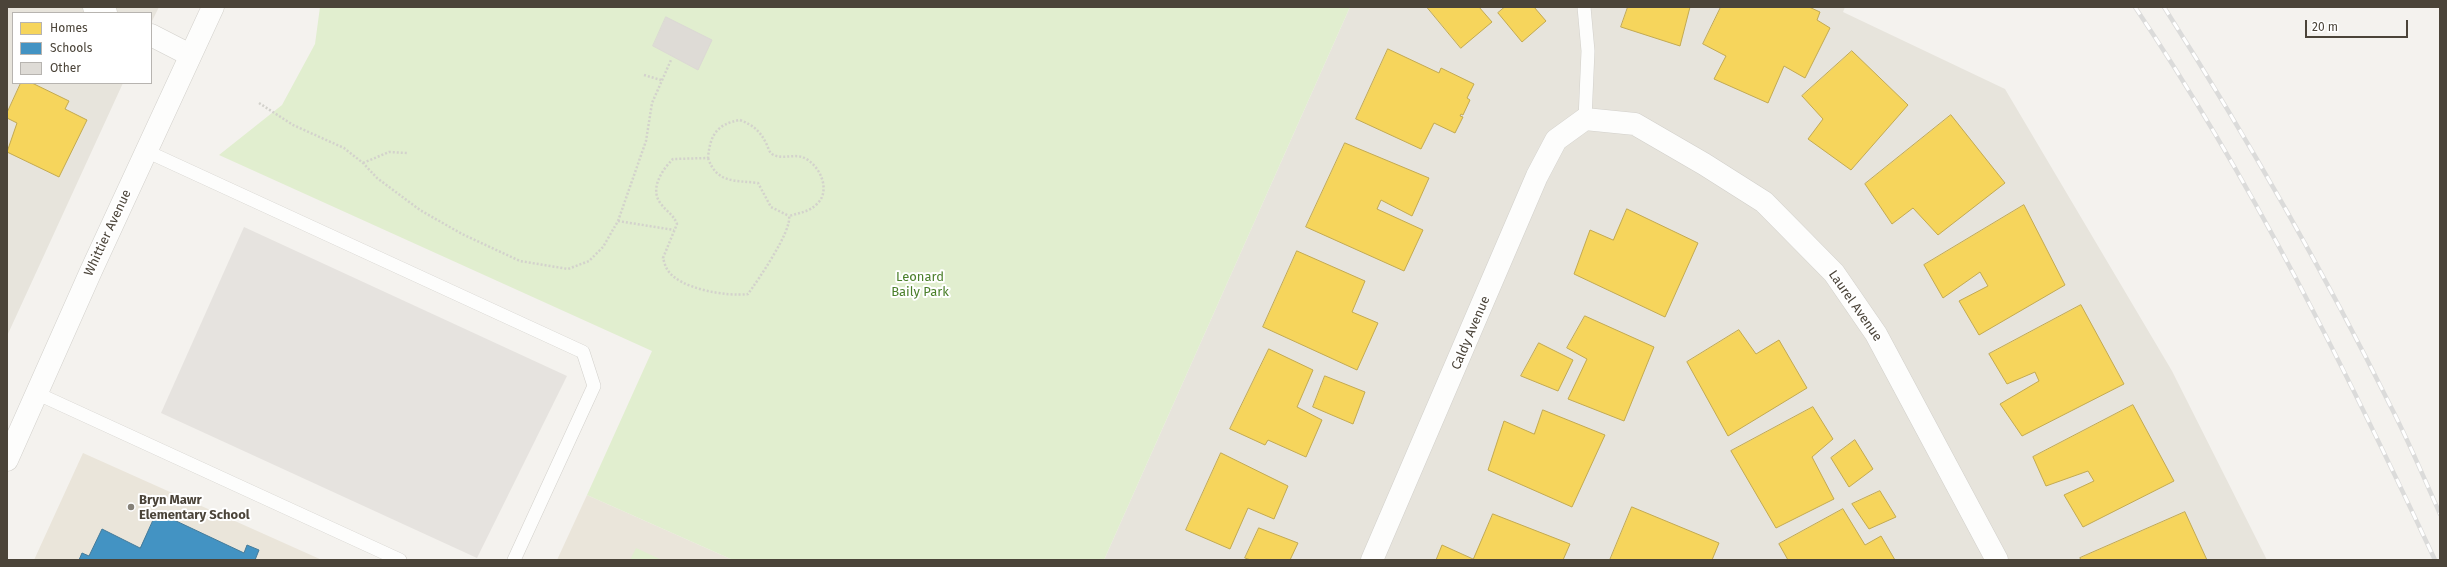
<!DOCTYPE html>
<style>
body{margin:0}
#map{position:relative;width:2447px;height:567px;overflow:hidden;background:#f4f2ee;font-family:"Fira Sans",sans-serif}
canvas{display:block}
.frame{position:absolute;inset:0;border:8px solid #4b4439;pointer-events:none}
.legend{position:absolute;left:12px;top:12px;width:140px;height:72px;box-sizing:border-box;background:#fff;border:1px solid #b7b4b0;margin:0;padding:5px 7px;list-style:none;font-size:12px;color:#4b4439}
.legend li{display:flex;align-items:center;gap:8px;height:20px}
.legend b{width:20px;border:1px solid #b7b4b0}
.scale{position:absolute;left:2305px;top:20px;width:103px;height:18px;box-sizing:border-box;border:2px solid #4b4439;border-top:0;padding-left:5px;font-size:12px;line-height:14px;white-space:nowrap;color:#4b4439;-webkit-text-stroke:3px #fff;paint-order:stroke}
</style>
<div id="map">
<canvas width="2447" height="567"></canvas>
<div class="frame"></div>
<ul class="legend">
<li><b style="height:11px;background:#f6d55c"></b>Homes</li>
<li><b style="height:11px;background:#4393c3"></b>Schools</li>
<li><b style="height:11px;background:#dedbd6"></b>Other</li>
</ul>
<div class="scale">20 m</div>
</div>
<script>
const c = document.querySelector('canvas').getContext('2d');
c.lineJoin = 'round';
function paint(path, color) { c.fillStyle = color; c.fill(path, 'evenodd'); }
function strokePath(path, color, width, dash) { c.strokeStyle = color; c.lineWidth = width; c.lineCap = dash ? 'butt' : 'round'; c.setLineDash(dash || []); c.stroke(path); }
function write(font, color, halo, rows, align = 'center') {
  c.font = font + ' "Fira Sans",sans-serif'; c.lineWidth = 4; c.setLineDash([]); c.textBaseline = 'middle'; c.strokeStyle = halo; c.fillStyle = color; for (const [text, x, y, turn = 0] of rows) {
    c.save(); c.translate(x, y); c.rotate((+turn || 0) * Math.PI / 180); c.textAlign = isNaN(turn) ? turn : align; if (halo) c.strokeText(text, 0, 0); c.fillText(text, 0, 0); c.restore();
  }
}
paint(new Path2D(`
 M7 7H159L151 23V13H13V83H123L7 336Z
 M1350 7H1845L1843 12 2005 89 2172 371 2267 560H1104Z`), '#e7e4dc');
paint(new Path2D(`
 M83 453 322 560H34Z
 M587 495 733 560H557Z`), '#eae5da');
paint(new Path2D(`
 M320 7H1350L1104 560H733L587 495 652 351 219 155 282 105 315 44Z
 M636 548 662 560H630Z`), '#e1eecf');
paint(new Path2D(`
 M244 227 567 376 477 558 161 413Z`), '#e6e3df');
const homes = new Path2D(`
 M1427 7H1479L1492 22 1461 48Z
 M1505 7H1534L1546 21 1522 42 1498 13Z
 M1628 7H1690L1680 46 1621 27Z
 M1721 7H1809L1820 12 1817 20 1830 28 1805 78 1784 66 1768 103 1714 79 1726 56 1703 44Z
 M1388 49 1439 73 1441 68 1474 84 1467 98 1470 100 1463 115 1461 114 1460 116 1463 117 1455 133 1434 123 1421 149 1356 119Z
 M1852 51 1908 105 1851 170 1808 139 1823 119 1802 96Z
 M21 83H32L69 101 65 109 87 120 59 177 7 152 17 123 7 118V113Z
 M1951 115 2005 183 1938 235 1913 208 1892 224 1865 184Z
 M1345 143 1429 178 1412 216 1381 200 1377 209 1423 230 1404 271 1306 227Z
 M2024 205 2065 285 1979 335 1959 301 1988 286 1980 272 1943 298 1924 265Z
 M1627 209 1698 243 1665 317 1574 274 1590 230 1613 240Z
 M1297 251 1365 281 1352 312 1378 323 1357 370 1263 327Z
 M2081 305 2124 384 2022 436 2000 404 2039 381 2035 372 2007 384 1989 354Z
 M1585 316 1654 347 1624 421 1568 399 1587 359 1567 348Z
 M1739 330 1756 354 1779 340 1807 388 1728 436 1687 362Z
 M1539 343 1573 360 1558 391 1521 376Z
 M1269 349 1313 370 1297 407 1322 420 1306 457 1268 440 1265 445 1230 429Z
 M1325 376 1365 392 1353 424 1313 407Z
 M2133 405 2174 481 2083 527 2064 495 2094 481 2088 471 2046 486 2033 457Z
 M1813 407 1833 439 1812 457 1834 499 1776 528 1731 451Z
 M1543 410 1605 435 1572 507 1488 470 1504 421 1534 434Z
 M1855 440 1873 469 1849 487 1831 458Z
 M1221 453 1288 486 1274 519 1248 508 1230 549 1186 530Z
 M1880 491 1896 517 1869 529 1852 504Z
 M1632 507 1719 543 1712 560H1610Z
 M1843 509 1865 545 1881 536 1895 560H1788L1779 544Z
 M2185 512 2207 560H2081L2080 558Z
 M1493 514 1570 544 1563 560H1436L1442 545 1473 559Z
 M1259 528 1298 543 1290 560H1251L1245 558Z`);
paint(homes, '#f6d55c');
strokePath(homes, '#c3aa52', 1);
const schools = new Path2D(`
 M157 512 244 553 247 545 259 550 255 560H79L82 553 89 556 102 529 140 548Z`);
paint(schools, '#4393c3');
strokePath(schools, '#457b9a', 1);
const building = new Path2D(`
 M666 17 712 40 698 70 653 46Z`);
paint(building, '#dedbd6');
strokePath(building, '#dcd9d4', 1);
const service = new Path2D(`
 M1584 7 1588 51 1585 119
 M146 151 583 352 594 386 514 560
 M36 393 400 560`);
const minor = new Path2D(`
 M94 7 106 13
 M151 35 190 55
 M1372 560 1537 176 1556 140 1585 119 1635 124 1704 164 1764 202 1834 273 1876 334 1997 560`);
const tertiary = new Path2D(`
 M7 460 91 271 213 7`);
strokePath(service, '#d2d0cb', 14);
strokePath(minor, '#d2d0cb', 23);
strokePath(tertiary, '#d2d0cb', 23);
strokePath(new Path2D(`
 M644 75 661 80
 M259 103 293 125 344 148 363 163 377 178 420 210 462 234 520 261 568 269 589 261 603 247 618 221 646 141 652 103 671 60
 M740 120C753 125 760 131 766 143 768 147 769 152 772 154 782 160 792 154 802 157 819 163 832 190 817 204 809 212 799 213 789 216 792 231 758 280 748 294 728 297 678 289 667 269 665 266 664 261 663 258L677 224C673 214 667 212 661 204 649 189 662 170 673 159L708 158C710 136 716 124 740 120Z
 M708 158C717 184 735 180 758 183L771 207 789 216
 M363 163 389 152 407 153
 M618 221 674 230`), '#d3d2cc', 2.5, [2, 2]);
strokePath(service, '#fdfdfc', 13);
strokePath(minor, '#fdfdfc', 22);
strokePath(tertiary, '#fdfdfc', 22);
const rail = new Path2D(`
 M2135 7C2252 181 2346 370 2435 560
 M2164 7C2246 136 2323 270 2391 407 2409 442 2424 478 2440 514`);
strokePath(rail, '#dbdbda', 4.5);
strokePath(rail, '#fff', 3, [9]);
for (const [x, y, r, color] of [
 [131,507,4,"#868178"]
]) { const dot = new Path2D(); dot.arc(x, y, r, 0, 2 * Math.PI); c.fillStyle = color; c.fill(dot); strokePath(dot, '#fff', 1.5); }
write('13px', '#4b4439', '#fff', [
 ["Whittier Avenue",108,233,-65],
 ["Laurel Avenue",1855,306,55],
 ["Caldy Avenue",1471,333,-67]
]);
write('13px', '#4a7f2a', '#fff', [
 ["Leonard",920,277],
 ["Baily Park",920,292]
]);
write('bold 13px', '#4b4439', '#fff', [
 ["Bryn Mawr",139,500],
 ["Elementary School",139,515]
], 'left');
</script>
